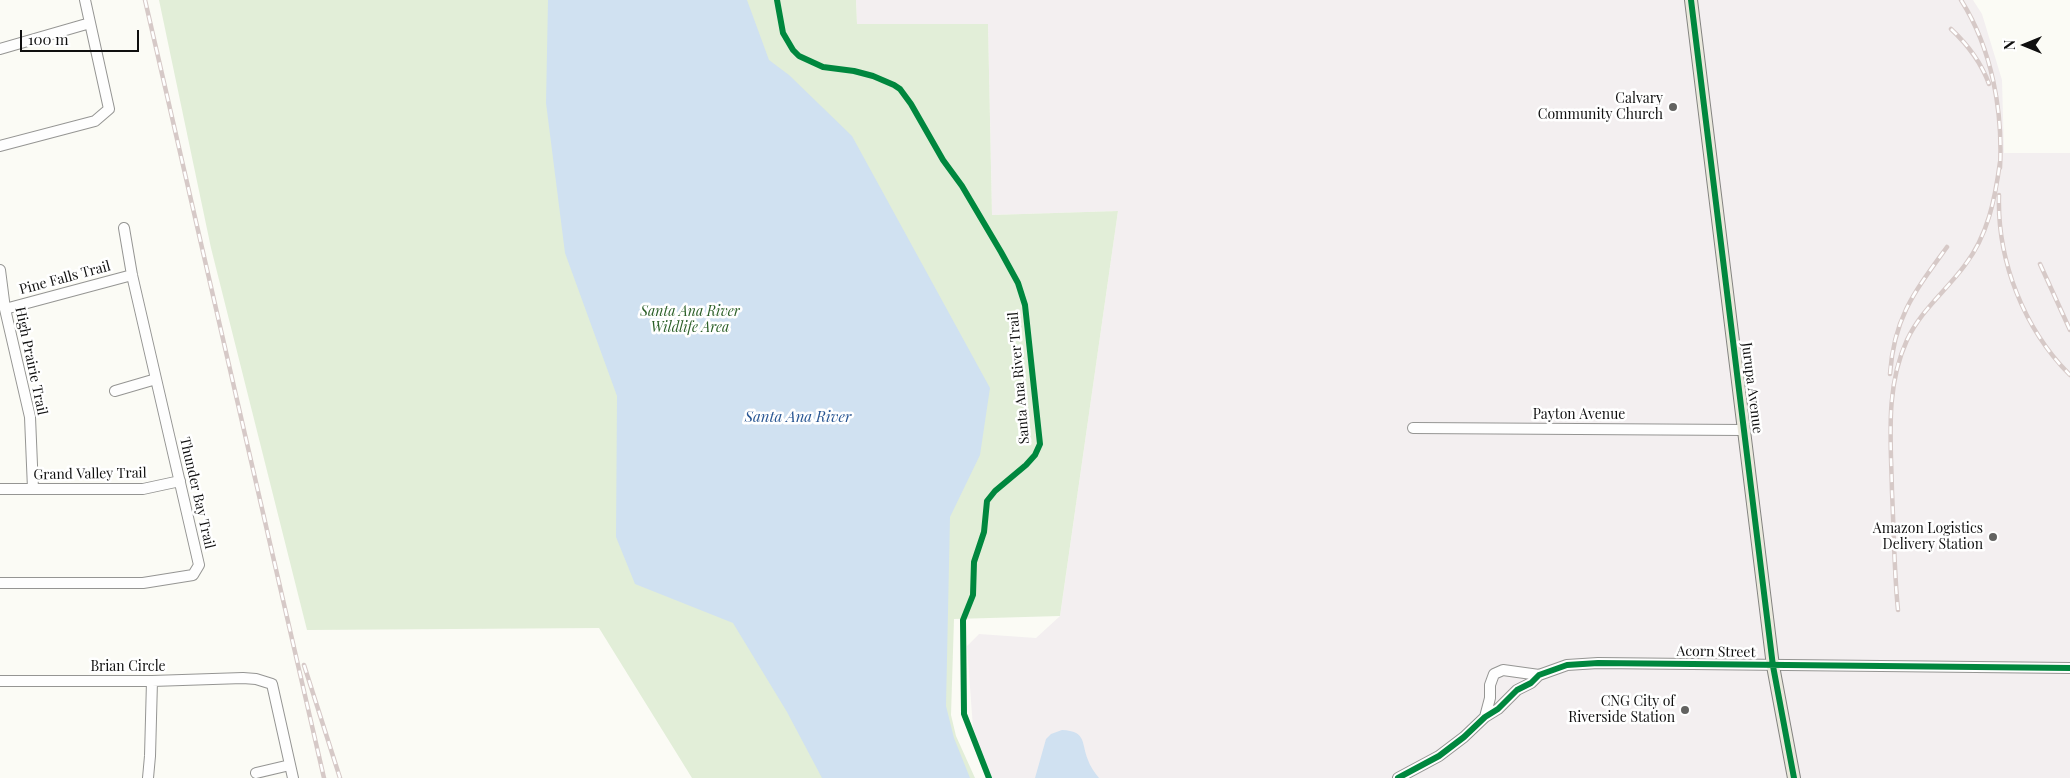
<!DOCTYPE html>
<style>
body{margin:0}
#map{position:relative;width:2070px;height:778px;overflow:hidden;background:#fbfbf5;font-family:"Playfair Display",serif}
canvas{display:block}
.north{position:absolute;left:2000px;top:20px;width:50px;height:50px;-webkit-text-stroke:4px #fff;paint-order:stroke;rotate:270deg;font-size:14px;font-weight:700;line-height:20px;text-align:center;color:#0f0f0f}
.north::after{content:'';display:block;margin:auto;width:18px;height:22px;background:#0f0f0f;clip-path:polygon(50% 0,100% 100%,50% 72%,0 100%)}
.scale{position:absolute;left:20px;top:30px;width:119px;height:22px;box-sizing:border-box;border:2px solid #0f0f0f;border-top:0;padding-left:6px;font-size:15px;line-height:18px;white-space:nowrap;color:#0f0f0f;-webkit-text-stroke:4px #fff;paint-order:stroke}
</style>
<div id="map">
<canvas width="2070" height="778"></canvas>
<div class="north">N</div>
<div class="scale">100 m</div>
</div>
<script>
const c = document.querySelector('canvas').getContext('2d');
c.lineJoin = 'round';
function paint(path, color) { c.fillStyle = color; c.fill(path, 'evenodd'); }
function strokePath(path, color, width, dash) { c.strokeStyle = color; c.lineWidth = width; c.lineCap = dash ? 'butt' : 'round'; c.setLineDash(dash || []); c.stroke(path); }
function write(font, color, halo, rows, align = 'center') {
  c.font = font + ' "Playfair Display",serif'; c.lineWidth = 5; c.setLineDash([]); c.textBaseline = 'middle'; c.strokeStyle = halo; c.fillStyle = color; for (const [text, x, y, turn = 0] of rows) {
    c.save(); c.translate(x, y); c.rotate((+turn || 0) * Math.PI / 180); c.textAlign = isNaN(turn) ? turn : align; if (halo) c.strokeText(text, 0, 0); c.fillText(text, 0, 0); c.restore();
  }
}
paint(new Path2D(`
 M856 0H1973L1982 14 2002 80 2004 153H2070V778H992L973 728 967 646 979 634 1036 638 1060 616 1118 211 992 215 988 24H857Z`), '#f3eff0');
paint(new Path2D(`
 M159 0H856L857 24H988L992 215 1118 211 1060 616 954 619 951 715 956 736 975 778H692L599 628 307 630 211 248Z`), '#e2eed8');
paint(new Path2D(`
 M548 0H747L769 60 789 75 852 136 990 388 980 455 950 517 946 706 954 738 970 778H822L787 712 733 623 635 584 616 537 617 396 565 253 546 103Z
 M1062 730C1087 731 1081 743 1088 760 1090 766 1095 773 1099 778H1035L1046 739 1051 734Z`), '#d0e1f1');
const minor = new Path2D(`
 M0 49 90 23
 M0 146 95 121 109 109 85 0
 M0 270 5 309 30 417 33 489
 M5 309 132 275
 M115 391 156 379
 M1413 428 1744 430
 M0 489H143L180 481
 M0 583H143L193 575 199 565 132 275 124 228
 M0 681H152L243 678 256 679 272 684 293 778
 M1485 717 1490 698V685L1494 674 1503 670 1539 675
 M256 773 290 765
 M148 778 150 756 152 681
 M1398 778 1439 756 1464 737 1485 717 1498 709 1517 690 1531 683 1539 675 1567 665 1598 663 2070 668`);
const major = new Path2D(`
 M1691 0 1773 666 1794 778`);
strokePath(minor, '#959593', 12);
strokePath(major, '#838380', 14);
strokePath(minor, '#fefefe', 10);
strokePath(major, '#eae9dc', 12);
const rail = new Path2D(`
 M145 0 324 778
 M1961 0C1992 49 2003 111 2000 168
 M1951 29C1968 45 1981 62 1989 84
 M1999 195C1997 261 2024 329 2070 375
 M2040 264 2070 330
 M1890 374C1894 317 1915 291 1947 247
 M1898 610C1894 571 1894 532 1892 492 1891 440 1885 388 1907 340 1921 310 1946 291 1965 265 1988 235 1995 199 2000 162
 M304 665 340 778`);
strokePath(rail, '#d6c9c7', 4.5);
strokePath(rail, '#fff', 2.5, [8]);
strokePath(new Path2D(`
 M777 0 783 33 793 50 799 56 823 67 854 71 873 76 894 85 900 89 911 104 943 160 962 186 1001 252 1018 283 1025 305 1040 444 1035 455 1026 465 995 491 987 501 984 532 974 562 973 595 963 620 964 714 989 778
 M1691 0 1773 666 1794 778
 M1398 778 1439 756 1464 737 1485 717 1498 709 1517 690 1531 683 1539 675 1567 665 1598 663 2070 668`), '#00873e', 6);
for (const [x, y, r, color] of [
 [1673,107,5,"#626260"],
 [1993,537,5,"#626260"],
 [1685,710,5,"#626260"]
]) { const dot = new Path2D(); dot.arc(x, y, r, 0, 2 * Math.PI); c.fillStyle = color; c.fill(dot); strokePath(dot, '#fff', 2); }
write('14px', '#0f0f0f', '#fff', [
 ["Calvary",1663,99],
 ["Community Church",1663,115],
 ["Amazon Logistics",1983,529],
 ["Delivery Station",1983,545],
 ["CNG City of",1675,702],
 ["Riverside Station",1675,718]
], 'right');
write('14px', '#0f0f0f', '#fff', [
 ["Pine Falls Trail",65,278,-15],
 ["High Prairie Trail",31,361,78],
 ["Santa Ana River Trail",1019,378,-95],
 ["Jurupa Avenue",1752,388,83],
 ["Payton Avenue",1579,415],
 ["Grand Valley Trail",90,474,-1],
 ["Thunder Bay Trail",197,493,77],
 ["Acorn Street",1716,652,1],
 ["Brian Circle",128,667]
]);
write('italic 14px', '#2b5f27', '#fff', [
 ["Santa Ana River",690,312],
 ["Wildlife Area",690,328]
]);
write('italic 15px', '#275592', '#fff', [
 ["Santa Ana River",798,417]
]);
</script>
